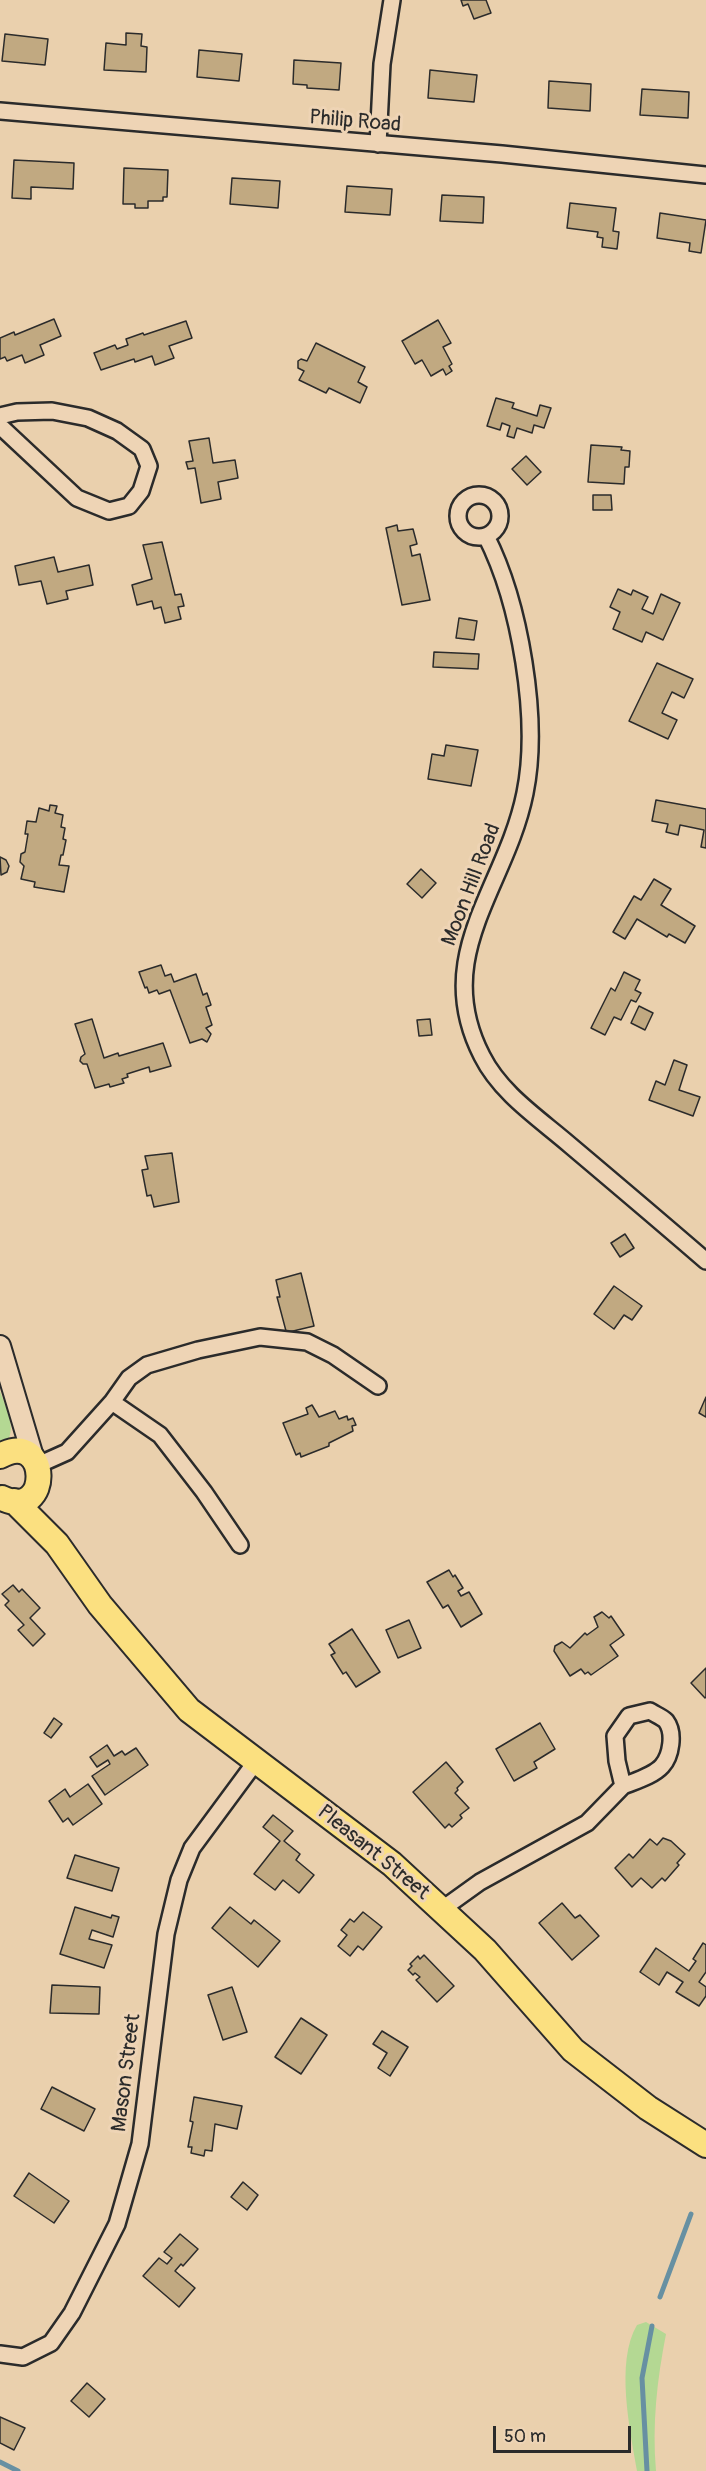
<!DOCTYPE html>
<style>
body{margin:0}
#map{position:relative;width:706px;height:2471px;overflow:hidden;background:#ead0ad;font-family:Pangolin,sans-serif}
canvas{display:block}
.scale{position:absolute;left:493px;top:2426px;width:138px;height:27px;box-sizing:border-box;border:3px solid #2b2b2b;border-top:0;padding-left:8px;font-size:18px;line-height:21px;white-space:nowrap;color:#2b2b2b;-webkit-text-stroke:4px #eed4b5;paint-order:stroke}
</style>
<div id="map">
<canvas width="706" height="2471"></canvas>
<div class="scale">50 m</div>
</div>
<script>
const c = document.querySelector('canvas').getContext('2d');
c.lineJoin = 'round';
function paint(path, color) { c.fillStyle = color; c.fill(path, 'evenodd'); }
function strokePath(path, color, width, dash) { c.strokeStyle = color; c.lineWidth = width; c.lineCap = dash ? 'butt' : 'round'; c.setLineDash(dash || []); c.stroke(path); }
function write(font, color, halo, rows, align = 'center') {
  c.font = font + ' Pangolin,sans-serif'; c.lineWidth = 6; c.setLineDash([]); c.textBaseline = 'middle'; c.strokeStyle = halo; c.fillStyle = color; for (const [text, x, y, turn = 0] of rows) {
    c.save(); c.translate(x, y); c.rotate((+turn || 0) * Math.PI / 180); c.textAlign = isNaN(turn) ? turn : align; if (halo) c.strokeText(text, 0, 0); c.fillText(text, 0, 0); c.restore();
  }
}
paint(new Path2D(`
 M0 1391C6 1409 18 1429 5 1445L0 1446Z
 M646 2322 666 2334C657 2380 652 2424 656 2471H637C630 2430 615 2362 637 2325Z`), '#b4d893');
strokePath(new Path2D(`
 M660 2297 691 2214
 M0 2462 18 2471
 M647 2471 642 2378 652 2326`), '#6790a2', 5);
const building = new Path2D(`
 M461 0H486L491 13 474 19 468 4 463 6Z
 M126 33 142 34 141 46 147 47 146 72 104 70 106 43 126 45Z
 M5 34 48 39 45 65 2 61Z
 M199 50 242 54 239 81 197 77Z
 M294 60 341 63 339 90 307 88V85L293 84Z
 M430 70 477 75 474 102 428 98Z
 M549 81 591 84 590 111 548 108Z
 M642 89 689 92 688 118 640 115Z
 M14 160 74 163 73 189 31 187V199L12 198Z
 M124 168 168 170 167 197H163V201H148V208H135V204H123Z
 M232 178 280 181 278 208 230 204Z
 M347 186 392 189 390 215 345 212Z
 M442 195 484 197 483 223 440 221Z
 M570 203 616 208 613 231 619 232 617 249 602 247 603 238 597 237 598 232 567 228Z
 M660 213 706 220 701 253 689 251 690 243 657 238Z
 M54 319 61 336 40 345 44 355 25 363 22 355 7 361 5 357 0 359V338L14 332 15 335Z
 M438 320 451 343 443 347 452 364 449 366 452 371 446 375 443 369 431 376 422 360 415 364 402 341Z
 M186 321 192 338 169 346 174 358 155 365 152 356 135 362 134 359 101 370 94 353 115 345 117 349 128 345 126 339 143 333 144 335Z
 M316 343 365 367 358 382 367 387 360 403 329 388 326 393 299 380 304 371 298 368V361L301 359 307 361Z
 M496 398 514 403 512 408 537 416 540 405 551 408 544 428 534 425 532 433 517 428 514 438 507 436 510 426 502 423 500 430 487 426Z
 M209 438 213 463 235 460 238 478 218 482 221 499 201 503 195 468 188 469 186 462 193 461 189 441Z
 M591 445 622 447 621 450 630 451 629 467H625L624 484 588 482Z
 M526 456 541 472 527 485 512 469Z
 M593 495H611L612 510H593Z
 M397 525 398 531 413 529 417 544 410 546 412 556 420 554 430 600 402 605 386 528Z
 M162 542 175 595 181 594 184 606 178 607 181 619 165 623 161 607 154 609 152 601 137 605 132 585 152 579 143 545Z
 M54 557 58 572 89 565 93 585 66 591 68 599 47 604 41 581 19 585 15 566Z
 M618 589 631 595 633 590 648 597 642 609 653 614 661 594 680 603 663 640 646 632 642 642 613 629 620 612 610 607Z
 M459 618 477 621 474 640 456 638Z
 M434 652 479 654 478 669 433 667Z
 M657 663 693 679 684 698 672 692 662 713 677 720 668 739 629 721Z
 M446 745 478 750 471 786 428 779 432 754 444 756Z
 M656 800 706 809V848L701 847 704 830 680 825 678 835 666 832 668 824 652 821Z
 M50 805 57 806 55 813 63 815 61 827 65 828 63 839 66 840 63 855H61L59 865 69 866 64 892 34 887 35 882 21 879 24 866 20 862 21 854 25 852 28 834H25L27 821 36 822 39 808 49 811Z
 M0 857 6 860 9 866 7 872 1 875Z
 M421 869 436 883 422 898 407 884Z
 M654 879 671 889 661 905 695 926 685 943 669 934 667 937 637 919 625 939 613 932 634 896 641 900Z
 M161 965 165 976 171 974 174 982 196 974 203 995 207 993 211 1005 206 1007 212 1025 206 1028 211 1034 207 1042 202 1039 190 1043 170 990 159 994 157 990 149 993 147 987 145 988 139 972Z
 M624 972 640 980 635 990 641 993 636 1002 631 1000 621 1020 614 1017 605 1035 591 1028 611 988 615 991Z
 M639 1006 653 1013 645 1030 631 1023Z
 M92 1019 104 1058 118 1053 119 1056 163 1043 171 1066 150 1072 149 1067 127 1074 128 1077 122 1079 124 1083 110 1087 109 1084 95 1088 87 1064H83L80 1061 81 1057 85 1054 75 1024Z
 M430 1019 432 1035 419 1036 417 1020Z
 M674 1060 687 1065 679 1090 700 1097 693 1116 649 1100 656 1081 665 1085Z
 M172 1153 179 1202 154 1207 151 1195 147 1196 142 1170 148 1169 145 1156Z
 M625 1234 634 1248 620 1257 611 1243Z
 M301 1273 314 1326 289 1332 286 1331 277 1297H280L276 1280Z
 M614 1286 642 1306 632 1320 624 1315 614 1329 594 1314Z
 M706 1397V1417L699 1413Z
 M312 1405 319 1417 335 1411 339 1419 347 1416 348 1420 353 1418 356 1425 352 1426 353 1431 329 1443V1446L301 1457 300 1453 296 1455 283 1423 308 1414 306 1408Z
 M449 1570 453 1577 455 1575 463 1588 458 1591 461 1596 469 1592 482 1614 461 1627 448 1605 443 1608 427 1582Z
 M13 1585 19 1592 22 1589 40 1608 30 1618 45 1634 33 1646 18 1630 24 1625 5 1605 9 1601 2 1594Z
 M602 1612 609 1618 611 1616 624 1635 610 1645 618 1656 591 1675 588 1672 585 1674 581 1669 570 1676 554 1651 555 1646 562 1642 570 1648 585 1633 587 1635 598 1627 594 1617Z
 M409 1620 421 1648 398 1658 386 1630Z
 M352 1629 380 1672 356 1687 346 1672 343 1674 331 1655 335 1653 329 1644Z
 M706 1668V1697L705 1698 691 1683Z
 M54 1718 62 1724 51 1738 44 1733Z
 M540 1723 555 1749 534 1762 537 1768 514 1781 496 1749Z
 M107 1745 114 1756 122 1751 125 1755 136 1748 148 1765 105 1795 92 1776 110 1764 108 1760 97 1767 90 1757Z
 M446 1762 463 1782 457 1788 458 1790 455 1793 469 1808 460 1815 462 1818 452 1827 449 1824 445 1828 413 1792Z
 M88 1784 102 1804 73 1825 68 1818 63 1822 49 1801 65 1789 70 1797Z
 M273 1815 293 1831 284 1841 300 1854 296 1860 314 1875 299 1893 283 1880 275 1890 254 1874 280 1841 263 1827Z
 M663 1838 671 1841 685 1854 677 1863 679 1865 665 1881 662 1878 652 1888 641 1878 632 1887 615 1868 629 1854 633 1858 650 1839 657 1845Z
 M75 1855 119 1868 112 1891 67 1878Z
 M562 1903 575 1918 580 1915 599 1936 572 1960 539 1923Z
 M75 1907 111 1918 112 1915 119 1917 113 1937 92 1930 89 1939 112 1945 104 1968 60 1954Z
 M230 1907 251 1924 254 1920 280 1941 258 1967 212 1928Z
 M363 1912 382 1927 363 1950 358 1946 350 1956 338 1946 347 1935 341 1930 350 1919 354 1922Z
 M703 1943 706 1945V1972L699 1982 706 1987V1996L699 2006 676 1992 683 1982 667 1972 659 1985 640 1972 656 1948 689 1971 696 1961 693 1959Z
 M424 1955 454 1986 437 2002 416 1980 420 1977 415 1973 413 1975 408 1970 412 1966 410 1964 418 1956 420 1959Z
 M52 1985 100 1987 99 2014 50 2013Z
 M232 1987 247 2032 223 2040 208 1995Z
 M301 2018 327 2035 301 2074 275 2057Z
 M382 2031 408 2047 390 2076 378 2068 387 2053 373 2044Z
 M52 2087 95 2109 84 2131 41 2109Z
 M194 2097 242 2106 237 2129 215 2124 212 2151 205 2150 204 2156 191 2153 192 2147H188L193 2122 190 2121Z
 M29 2173 69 2201 54 2223 14 2196Z
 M243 2182 258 2195 247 2210 231 2197Z
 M180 2234 198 2249 183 2266 181 2264 175 2271 195 2288 179 2307 143 2276 159 2258 167 2264 172 2258 164 2252Z
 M87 2383 105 2399 89 2417 71 2401Z
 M0 2417 25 2428 14 2450 0 2443Z`);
paint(building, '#c1a981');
strokePath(building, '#2b2b2b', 1.5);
const minor = new Path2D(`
 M0 111 502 154 706 175
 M378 144 382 64 392 0
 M0 416 17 412 52 411 88 418 117 431 142 449 149 466 141 491 129 506 109 511 77 498 0 426
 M458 516a21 21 0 1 1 42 0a21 21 0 1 1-42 0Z
 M486 536C520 603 540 719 525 793 506 888 430 955 482 1056 501 1094 540 1119 571 1146 616 1184 661 1222 706 1261
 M112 1402 160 1435 204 1492 240 1545
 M38 1465 67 1452 112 1402 129 1378 147 1365 198 1350 260 1337 307 1342 333 1355 378 1386
 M441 1910 480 1882 587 1823 623 1786 617 1761 615 1736 629 1716 650 1711C654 1714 662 1717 666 1721 675 1733 671 1756 662 1766 653 1776 635 1781 623 1786
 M0 2354 23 2357 51 2343 72 2313 117 2224 140 2144 166 1934 179 1880 192 1848 257 1760`);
const tertiary = new Path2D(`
 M0 1346 34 1460`);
const primary = new Path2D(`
 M0 1456C50 1428 52 1522 2 1498
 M14 1501 57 1544 100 1605 189 1710 392 1864 485 1950 573 2050 648 2108 706 2145`);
strokePath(minor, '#2b2b2b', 20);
strokePath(tertiary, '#2b2b2b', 24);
strokePath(primary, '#2b2b2b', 28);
strokePath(minor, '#eed4b5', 15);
strokePath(tertiary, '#eed4b5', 20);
strokePath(primary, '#fbe080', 24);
write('21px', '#2b2b2b', '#eed4b5', [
 ["Philip Road",355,122,5],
 ["Moon Hill Road",472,885,-69],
 ["Pleasant Street",373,1853,39],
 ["Mason Street",127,2073,-83]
]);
</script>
